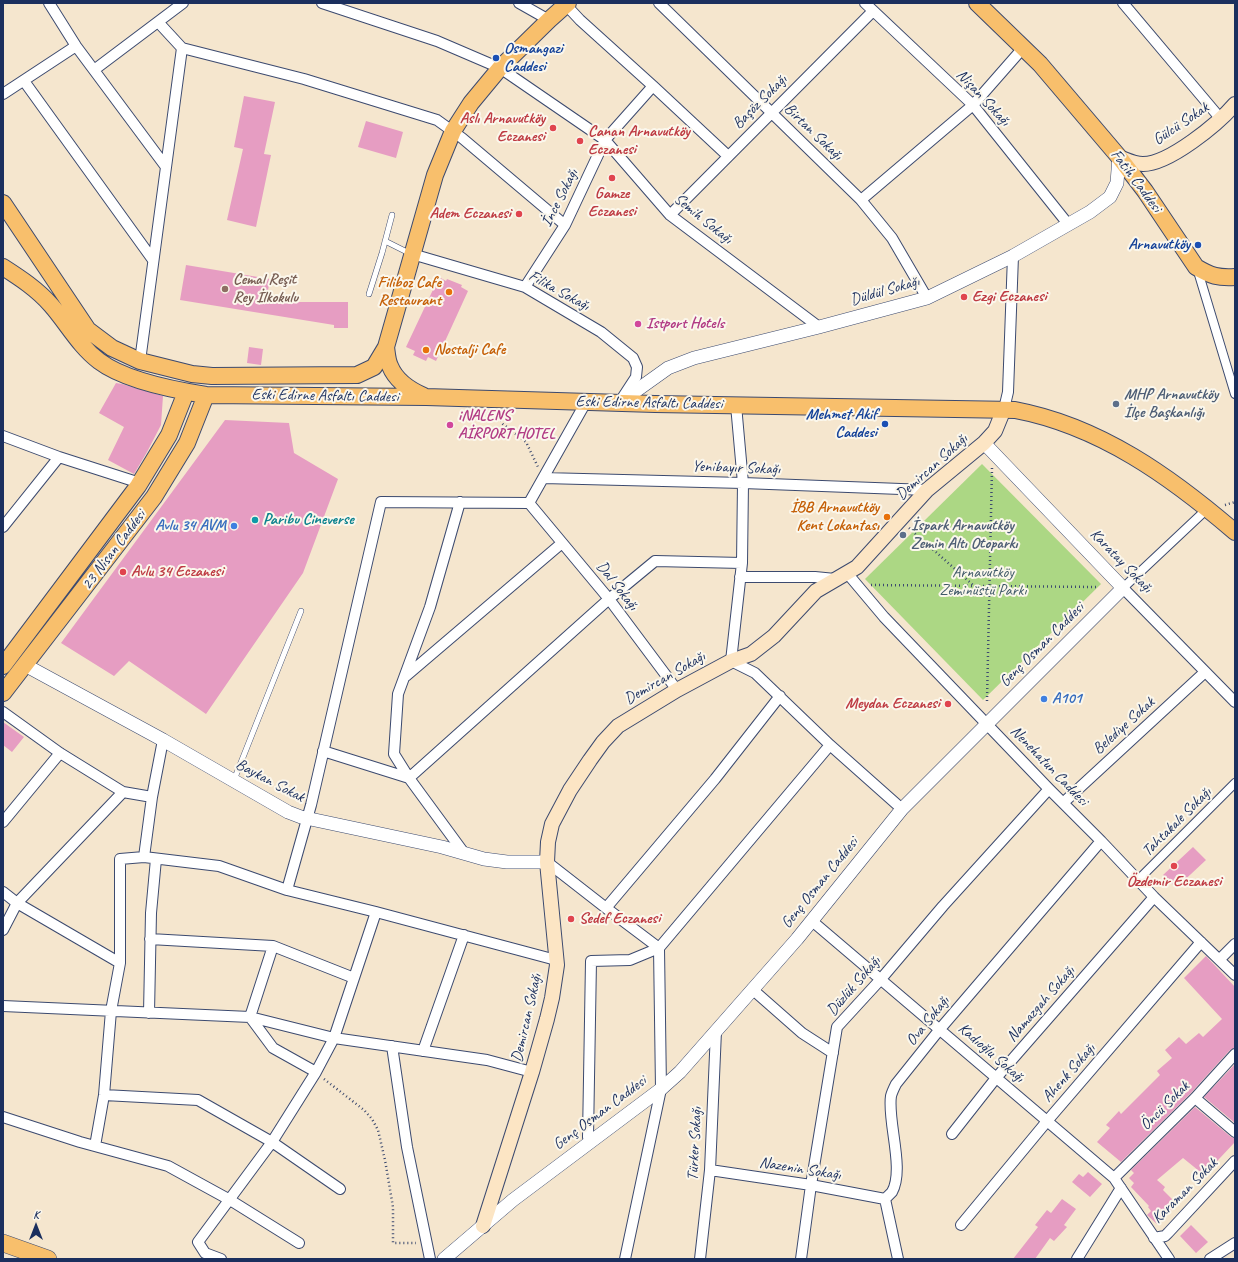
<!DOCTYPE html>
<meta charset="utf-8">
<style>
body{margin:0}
#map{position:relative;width:1238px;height:1262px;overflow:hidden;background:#f5e6ce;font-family:Caveat,sans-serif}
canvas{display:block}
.frame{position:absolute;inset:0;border:4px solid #1b2f5e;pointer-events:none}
.north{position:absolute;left:16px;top:1206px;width:40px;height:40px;-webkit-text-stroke:3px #fbf7ec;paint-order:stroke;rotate:0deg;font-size:11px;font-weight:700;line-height:16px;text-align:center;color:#1b2f5e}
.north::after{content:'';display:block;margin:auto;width:14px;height:18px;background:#1b2f5e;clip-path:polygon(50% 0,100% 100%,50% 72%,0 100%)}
</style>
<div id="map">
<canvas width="1238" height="1262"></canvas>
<div class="frame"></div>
<div class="north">K</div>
</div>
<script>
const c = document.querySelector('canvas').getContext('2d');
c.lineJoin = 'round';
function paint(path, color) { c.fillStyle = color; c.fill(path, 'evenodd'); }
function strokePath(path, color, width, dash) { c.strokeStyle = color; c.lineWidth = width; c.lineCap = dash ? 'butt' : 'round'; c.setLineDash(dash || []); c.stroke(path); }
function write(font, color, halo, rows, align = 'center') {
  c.font = font + ' Caveat,sans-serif'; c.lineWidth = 4; c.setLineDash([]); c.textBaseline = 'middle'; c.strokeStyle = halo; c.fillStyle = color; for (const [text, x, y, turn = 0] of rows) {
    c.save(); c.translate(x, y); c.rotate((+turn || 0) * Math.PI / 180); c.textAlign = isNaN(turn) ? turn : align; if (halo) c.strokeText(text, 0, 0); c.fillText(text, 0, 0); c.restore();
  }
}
paint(new Path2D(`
 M982 464 1101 584 983 700 865 579Z`), '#acd784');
paint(new Path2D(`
 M244 96 275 102 264 154 271 155 256 227 227 220 243 149 234 147Z
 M366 121 403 132 396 158 358 147Z
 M186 265 270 279 266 302H348V328H334V325L180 300Z
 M439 277 446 281 447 279 462 285 461 287 468 291 436 361 428 357 426 361 413 355 415 351 406 347Z
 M249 347 263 349 261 365 247 363Z
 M116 383 122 384 163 396 161 425 147 452 134 474 108 460 124 427 99 413Z
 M225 420 289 423 294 453 338 479 303 573 206 714 129 661 114 676 61 643Z
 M3 722 24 737 12 752 3 745Z
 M1193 847 1206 860 1176 888 1163 875Z
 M1206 956 1235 987V1048L1230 1050 1190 1094 1121 1162 1097 1142 1110 1128 1106 1125 1119 1111 1121 1114 1160 1075 1157 1071 1172 1058 1165 1050 1179 1037 1186 1044 1199 1033 1203 1037 1222 1019 1184 978Z
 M1235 1064V1123L1204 1097Z
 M1195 1107 1231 1137 1235 1138V1142L1204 1175 1183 1158 1157 1180 1165 1187 1163 1190 1172 1199 1170 1202 1175 1206 1158 1225 1147 1215 1151 1211 1148 1207 1149 1206 1131 1187 1134 1183 1129 1178 1134 1173 1131 1170Z
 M1088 1172 1102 1184 1090 1197 1072 1182 1079 1174 1083 1177Z
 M1062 1199 1076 1209 1064 1225 1067 1227 1054 1241 1050 1238 1035 1259H1013L1038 1227 1035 1225 1047 1210 1051 1213Z
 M1191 1225 1208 1242 1196 1253 1180 1236Z`), '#e69dc2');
const service = new Path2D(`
 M385 241 409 253
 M369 294 382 253 392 215
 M234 780 301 611`);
const pedestrian = new Path2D(`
 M1197 268 1235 394
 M1123 588 1207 509
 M1138 880 1235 783`);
const minor = new Path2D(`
 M49 3 76 46 166 167
 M322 3 437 41 500 68 605 140 670 215 819 327
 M519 3 549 20
 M659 3 861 200 892 238 927 298
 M865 3 973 105 1068 224
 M1123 3 1220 118
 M158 22 182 48 304 79 437 120 462 138 565 225
 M94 70 183 3
 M24 81 153 260
 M653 86 728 156
 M3 94 76 46
 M861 200 973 105 1023 48
 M670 215 873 11
 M412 254 525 287 601 332 633 358 637 367 636 377 621 400
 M525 287 565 225 605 140 653 86 580 20 566 5
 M140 361 182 48
 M736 405 743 483 742 563 731 661 755 673 830 745 902 809
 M1004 409 1008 392 1013 256
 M3 436 59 457 140 483
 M543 478 743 483 927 490
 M460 502 430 607 398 694 394 754 409 778 464 853
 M529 503 609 599 677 690
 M3 527 59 457
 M847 573 884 617 1049 789 1101 841 1154 897 1235 975
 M740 577H815L835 579
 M1123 588 1235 702
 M406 676 562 543
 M3 712 60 753 123 792 152 797
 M323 751 409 778 609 599 655 561 742 563
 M1063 803 1205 672
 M3 822 60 753
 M144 857 152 797 163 740
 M547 862 606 908 659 948 661 1089 625 1259
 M287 890 311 805 381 502 529 503 586 402
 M3 892 17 903 120 963
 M606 908 715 779 780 696
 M812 921 1114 1178 1169 1259
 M3 930 17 903 123 792
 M150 939 273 946 354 978
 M273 946 250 1017 273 1048 316 1072
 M1220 959 1235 944
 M752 989 802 1033 833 1053
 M3 1006 250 1017 334 1038 487 1060 532 1072
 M149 1013 151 913 156 859
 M392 1046 407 1147 430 1259
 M423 1051 464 935
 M104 1095 198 1100 272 1142 340 1189
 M1195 1098 1235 1132
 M3 1117 80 1142 168 1166 230 1200 299 1243
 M952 1134 996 1078 1154 897
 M590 1142 588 1137 591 961 630 960 659 948 830 745
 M95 1146 104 1095 111 1011 120 963V859L144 857 219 866 287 890 376 912 556 960
 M710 1170 811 1185 885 1199
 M1114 1178 1195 1098 1235 1054
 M961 1225 1048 1120 1201 942
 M1154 1238 1165 1236 1168 1233 1235 1161
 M221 1259 205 1253 198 1242 272 1142 316 1072 334 1038 376 912
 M700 1259 710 1170 716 1031
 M801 1259 811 1185 837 1027 881 979 943 906 1049 789
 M898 1259 885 1199C887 1197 890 1194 892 1192 905 1169 887 1121 891 1096 892 1092 894 1088 896 1084L940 1029 1101 841
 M1077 1259 1121 1188
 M1210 1259 1235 1243`);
const tertiary = new Path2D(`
 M619 403 668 368 694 358 819 327 927 298 1013 256 1090 212 1110 197 1117 183 1119 157
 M25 665 163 740 288 812 301 817 442 847 484 859 507 862H547
 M444 1259 513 1200 661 1089 680 1072 797 939 902 809 1123 588 984 443`);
const secondary = new Path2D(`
 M1119 157C1127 160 1134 164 1143 164 1169 164 1218 124 1235 104
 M483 1226 532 1072 547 1019 552 998 557 965 547 862 548 842 552 824 570 790 590 760 603 742 618 726 677 690 731 661 751 654 774 636 816 591 857 567 927 490 984 443 995 431 1004 409`);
const primary = new Path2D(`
 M977 3 1040 64 1119 157 1145 191 1196 267C1211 276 1218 278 1235 277
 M3 203 88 330 112 348 140 361 192 374 212 376 357 375 374 367 386 347
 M3 267C20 278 37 289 51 305 67 323 79 346 99 361 124 380 174 390 206 395L426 397 655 404 1015 410C1100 426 1171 477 1235 532
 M424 396C410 390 396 381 390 366 387 360 387 353 386 347L435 175 453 131 471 103 500 68 549 20 568 3
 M3 666 138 486 169 435 186 392
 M3 693 154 497 187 443 206 395`);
const trunk = new Path2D(`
 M3 1243 48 1259`);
strokePath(service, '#3c4a6f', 6);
strokePath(pedestrian, '#3c4a6f', 10);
strokePath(minor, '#3c4a6f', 12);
strokePath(tertiary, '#3c4a6f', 14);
strokePath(secondary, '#3c4a6f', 16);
strokePath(primary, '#3c4a6f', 18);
strokePath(trunk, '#3c4a6f', 18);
strokePath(new Path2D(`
 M497 413 503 424 526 442 538 467
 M1225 505 1235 502
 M909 528 974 586
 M871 585 1098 587
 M987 701 992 468
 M324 1079 364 1110 372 1119 378 1130 385 1160 393 1207V1243H416`), '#3c4a6f', 2.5, [1, 3]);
strokePath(service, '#fff', 5);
strokePath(pedestrian, '#fff', 8);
strokePath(minor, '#fff', 10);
strokePath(tertiary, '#fff', 13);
strokePath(secondary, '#fce5c4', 14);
strokePath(primary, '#f8bf6c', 16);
strokePath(trunk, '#f8bf6c', 17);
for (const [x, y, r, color] of [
 [496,58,4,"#1a4fb4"],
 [553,128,4,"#e0444e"],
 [580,141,4,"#e0444e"],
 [612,178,4,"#e0444e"],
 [519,214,4,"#e0444e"],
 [1198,245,4,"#1a4fb4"],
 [225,289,4,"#8d6e63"],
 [449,292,4,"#e8710a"],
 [964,297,4,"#e0444e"],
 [638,324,4,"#d1479c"],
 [426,350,4,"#e8710a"],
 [1116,404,4,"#5c6f8a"],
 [885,424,4,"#1a4fb4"],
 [450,425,4,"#d1479c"],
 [887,517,4,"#e8710a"],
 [255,520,4,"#0f9aa8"],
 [234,526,4,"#3f7fe0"],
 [903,535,4,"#5c6f8a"],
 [123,572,4,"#e0444e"],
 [1044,699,4,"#3f7fe0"],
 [948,704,4,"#e0444e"],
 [1174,866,4,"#e0444e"],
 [571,919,4,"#e0444e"]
]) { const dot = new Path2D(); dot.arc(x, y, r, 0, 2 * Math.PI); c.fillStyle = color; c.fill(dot); strokePath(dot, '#fbf7ec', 1.5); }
write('bold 16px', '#164399', '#fbf7ec', [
 ["Osmangazi",504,49,"left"],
 ["Caddesi",504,67,"left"],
 ["Arnavutköy",1190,245],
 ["Mehmet Akif",877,415],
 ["Caddesi",877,433]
], 'right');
write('16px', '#1b2f5e', '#fbf7ec', [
 ["Nişan Sokağı",983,98,47],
 ["Başöz Sokağı",760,102,-45],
 ["Gülcü Sokak",1181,124,-34],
 ["Birtan Sokağı",813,132,44],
 ["Fatih Caddesi",1136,181,53],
 ["İnce Sokağı",560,198,-63],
 ["Semih Sokağı",703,219,39],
 ["Filika Sokağı",559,291,29],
 ["Düldül Sokağı",885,291,-16],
 ["Eski Edirne Asfaltı Caddesi",325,396,1],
 ["Eski Edirne Asfaltı Caddesi",649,403,1],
 ["Demircan Sokağı",932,467,-42],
 ["Yenibayır Sokağı",736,468,2],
 ["23 Nisan Caddesi",114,550,-53],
 ["Karatay Sokağı",1121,561,46],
 ["Dal Sokağı",617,586,52],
 ["Genç Osman Caddesi",1042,645,-45],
 ["Demircan Sokağı",665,678,-30],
 ["Belediye Sokak",1124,726,-42],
 ["Nenehatun Caddesi",1049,766,46],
 ["Baykan Sokak",270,781,28],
 ["Tahtakale Sokağı",1177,822,-45],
 ["Genç Osman Caddesi",820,883,-51],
 ["Düzlük Sokağı",854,986,-49],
 ["Namazgah Sokağı",1041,1004,-49],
 ["Demircan Sokağı",527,1018,-77],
 ["Ova Sokağı",928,1021,-51],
 ["Kadıoğlu Sokağı",991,1053,41],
 ["Ahenk Sokağı",1069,1073,-49],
 ["Öncü Sokak",1165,1106,-45],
 ["Genç Osman Caddesi",600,1113,-37],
 ["Türker Sokağı",695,1144,-87],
 ["Nazenin Sokağı",800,1169,9],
 ["Karaman Sokak",1185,1191,-45]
]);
write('bold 16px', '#be3a42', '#fbf7ec', [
 ["Aslı Arnavutköy",545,119,"right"],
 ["Eczanesi",545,137,"right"],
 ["Canan Arnavutköy",588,132],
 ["Eczanesi",588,150],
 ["Gamze",612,194,"center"],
 ["Eczanesi",612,212,"center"],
 ["Adem Eczanesi",511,214,"right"],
 ["Ezgi Eczanesi",972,297],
 ["Avlu 34 Eczanesi",131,572],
 ["Meydan Eczanesi",940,704,"right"],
 ["Özdemir Eczanesi",1174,882,"center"],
 ["Sedef Eczanesi",579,919]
], 'left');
write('bold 16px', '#785e54', '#fbf7ec', [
 ["Cemal Reşit",233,280],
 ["Rey İlkokulu",233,298]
], 'left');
write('bold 16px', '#c56008', '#fbf7ec', [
 ["Filiboz Cafe",441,283],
 ["Restaurant",441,301],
 ["Nostalji Cafe",434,350,"left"],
 ["İBB Arnavutköy",879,508],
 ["Kent Lokantası",879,526]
], 'right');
write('bold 16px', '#b23c85', '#fbf7ec', [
 ["Istport Hotels",646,324],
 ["iNALENS",458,416],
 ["AİRPORT HOTEL",458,434]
], 'left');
write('bold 16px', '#4e5e75', '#fbf7ec', [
 ["MHP Arnavutköy",1124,395],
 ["İlçe Başkanlığı",1124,413],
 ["İspark Arnavutköy",911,526],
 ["Zemin Altı Otoparkı",911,544]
], 'left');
write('bold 16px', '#0d838f', '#fbf7ec', [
 ["Paribu Cineverse",263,520]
], 'left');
write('bold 16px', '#366cbe', '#fbf7ec', [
 ["Avlu 34 AVM",226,526],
 ["A101",1052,699,"left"]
], 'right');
write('16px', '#3f5968', '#fbf7ec', [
 ["Arnavutköy",983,573],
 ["Zeminüstü Parkı",983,591]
]);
</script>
